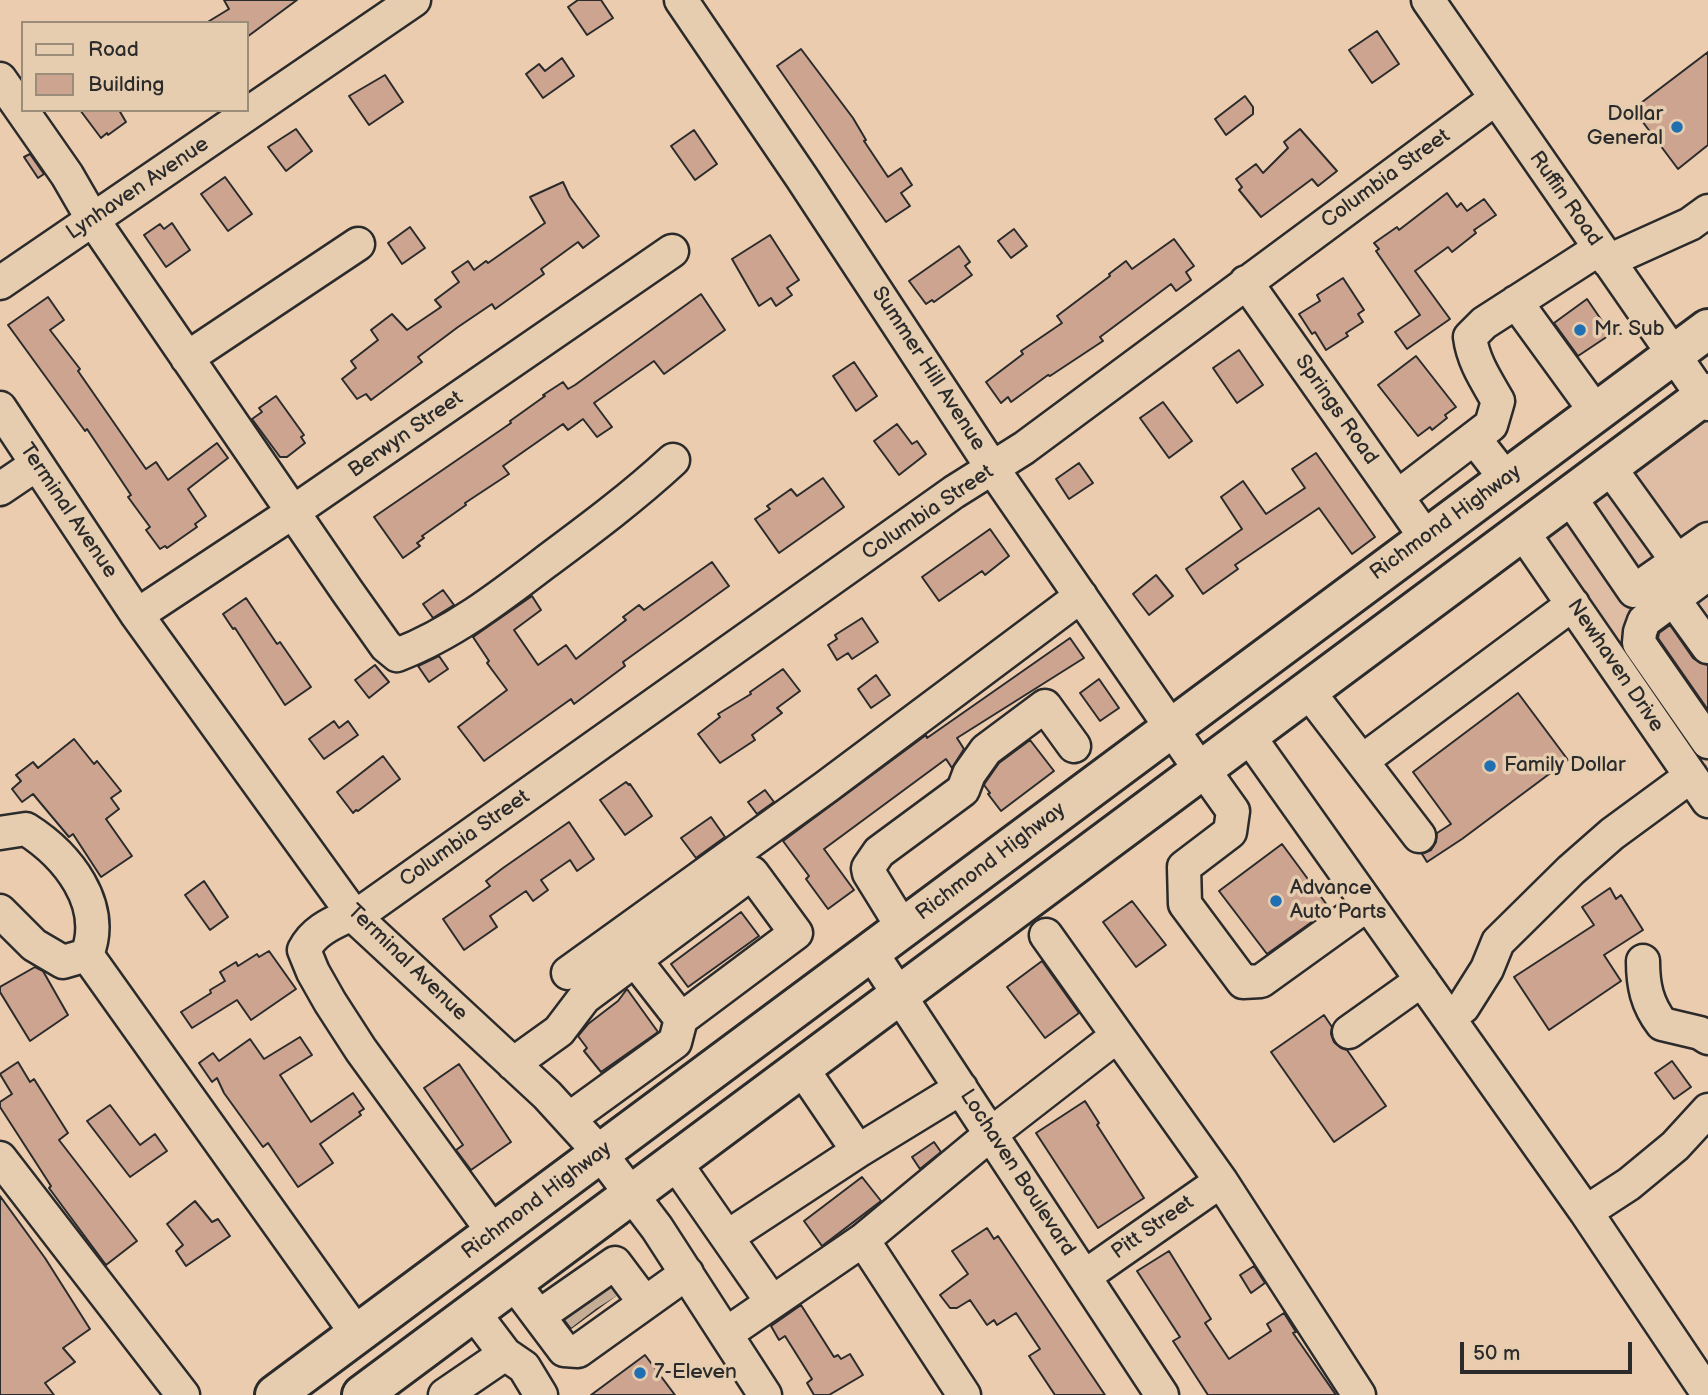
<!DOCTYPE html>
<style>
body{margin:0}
#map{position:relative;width:1708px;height:1395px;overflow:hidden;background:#ecccaf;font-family:"Balsamiq Sans",sans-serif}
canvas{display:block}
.legend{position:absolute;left:21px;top:21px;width:228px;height:91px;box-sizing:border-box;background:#e7cdaf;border:2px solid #9c8c7a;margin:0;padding:9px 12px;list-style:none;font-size:21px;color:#2b2b2b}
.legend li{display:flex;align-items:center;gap:14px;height:35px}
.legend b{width:35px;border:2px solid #9c8c7a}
.scale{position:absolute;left:1460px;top:1342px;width:172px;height:32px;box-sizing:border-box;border:4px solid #2b2b2b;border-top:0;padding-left:9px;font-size:21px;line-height:24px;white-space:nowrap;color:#2b2b2b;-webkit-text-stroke:5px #e7cdaf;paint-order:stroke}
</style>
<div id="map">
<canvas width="1708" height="1395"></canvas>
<ul class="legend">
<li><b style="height:9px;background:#e7cdaf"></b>Road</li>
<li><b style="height:19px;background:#cca490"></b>Building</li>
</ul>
<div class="scale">50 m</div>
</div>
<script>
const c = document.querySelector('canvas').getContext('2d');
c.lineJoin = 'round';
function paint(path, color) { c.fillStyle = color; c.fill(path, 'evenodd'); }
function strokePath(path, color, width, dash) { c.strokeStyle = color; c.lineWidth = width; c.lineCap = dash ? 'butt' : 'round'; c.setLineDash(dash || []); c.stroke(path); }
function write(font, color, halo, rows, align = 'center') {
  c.font = font + ' "Balsamiq Sans",sans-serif'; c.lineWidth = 7; c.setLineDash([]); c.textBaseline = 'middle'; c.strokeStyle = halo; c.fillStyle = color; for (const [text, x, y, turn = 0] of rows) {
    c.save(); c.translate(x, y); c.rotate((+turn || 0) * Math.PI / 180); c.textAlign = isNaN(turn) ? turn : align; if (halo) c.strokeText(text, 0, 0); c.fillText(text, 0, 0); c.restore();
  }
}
paint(new Path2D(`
 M1708 404V801L1522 531Z`), '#debda4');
const building = new Path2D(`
 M224 0H297L247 37V23H206L229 9Z
 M578 0H601L613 18 587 35 568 7Z
 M1377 31 1399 64 1372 83 1349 50Z
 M801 49 853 118 866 140 864 141 888 177 901 168 912 185 901 193 910 206 886 222 777 66Z
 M1708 52V145L1678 169 1633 109Z
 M562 58 574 76 543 98 526 74 539 64 545 71Z
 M385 75 403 102 369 125 349 96Z
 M1245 96 1253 107V114L1226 135 1215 119Z
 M80 110H119L126 122 108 135 107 133 101 138Z
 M296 129 312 151 286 171 268 147Z
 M1300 129 1337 171 1318 186 1312 179 1261 217 1239 190 1242 187 1236 179 1256 164 1263 173 1288 148 1284 142Z
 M694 130 717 164 695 180 671 146Z
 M30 154 44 174 38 178 24 157Z
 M225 177 252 214 228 231 201 194Z
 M563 182 570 197 599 236 583 248 578 242 541 269 544 274 495 309 492 304 458 327 418 357 422 362 371 400 366 394 357 399 342 379 356 368 351 361 378 340 371 330 392 314 407 330 441 307 435 300 459 282 452 272 468 261 474 270 486 261 488 263 545 223 530 197Z
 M1447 193 1457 207 1461 203 1467 211 1484 199 1496 215 1474 230 1476 233 1452 252 1448 247 1415 271 1450 319 1407 349 1395 332 1420 315 1376 251 1379 249 1374 243 1397 227 1399 230Z
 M172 223 190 250 166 267 144 235 160 224 164 229Z
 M410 227 425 248 402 264 388 243Z
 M1014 229 1027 246 1011 258 998 241Z
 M770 235 799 280 787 288 792 295 776 306 771 298 759 306 732 259Z
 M1174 239 1194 266 1186 272 1191 280 1176 291 1171 284 1100 337 1103 341 1050 376 1048 375 1011 402 1008 397 1001 403 986 382 1023 354 1021 351 1062 323 1057 316 1110 276 1109 274 1126 261 1132 269Z
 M959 246 970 262 965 266 972 275 934 302 932 300 926 304 909 281Z
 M1343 278 1364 310 1358 314 1363 322 1346 333 1348 336 1326 350 1315 332 1312 334 1299 314 1320 301 1317 295Z
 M701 294 725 330 664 374 654 361 594 403 612 427 597 437 583 419 568 430 563 424 503 466 509 474 465 503 466 505 422 536 424 538 417 543 420 546 403 558 374 517 511 423 510 421 545 396 543 395 563 382 568 389 575 385Z
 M48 297 64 320 50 330 80 369 78 371 146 469 156 462 168 480 217 443 228 458 188 489 206 516 195 524 197 527 167 548 165 546 160 549 146 530 150 527 128 497 131 495 87 429 85 431 8 325Z
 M1587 299 1611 334 1578 356 1554 323Z
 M1239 350 1263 385 1237 403 1213 368Z
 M1416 356 1456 407 1445 415 1447 418 1432 430 1430 427 1418 436 1378 385Z
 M854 362 877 396 856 411 833 376Z
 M276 396 304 435 301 437 305 443 287 457H280L252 419 262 412 259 408Z
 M1163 402 1192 441 1169 458 1140 418Z
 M897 424 912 444 917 441 926 454 899 475 874 441Z
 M1316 453 1375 537 1352 554 1319 508 1235 565 1238 569 1203 594 1186 569 1242 529 1221 497 1243 481 1266 514 1305 488 1292 469Z
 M1079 463 1093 483 1069 499 1056 479Z
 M823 478 844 507 779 553 755 519 770 509 767 506 791 489 797 496Z
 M990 529 1009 556 985 575 982 571 939 601 922 577Z
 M712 562 729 586 623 662 625 666 574 704 571 699 484 761 458 727 507 690 487 663 489 661 473 637 532 596 541 610 514 630 538 665 566 645 576 659 626 620 623 617 639 605 644 610Z
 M1156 575 1173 596 1149 615 1133 594Z
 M443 590 454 605 433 618 423 604Z
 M246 598 277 644 280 642 311 687 285 705 235 628 233 629 223 614Z
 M862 618 878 642 852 659 848 653 837 660 828 645 837 639 835 635Z
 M1670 625 1693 658 1700 663 1708 665V710L1658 638 1659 633Z
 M1070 638 1084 658 957 738 964 749 952 768 946 759 824 849 854 890 828 909 806 879 809 876 783 841 926 735 927 738Z
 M439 656 448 669 429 682 418 666Z
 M375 665 389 682 369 698 355 680Z
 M783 669 800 691 777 708 782 713 752 735 755 740 720 763 698 734 720 717 718 714 751 694 750 692Z
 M876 675 890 695 871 708 858 689Z
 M1099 679 1119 708 1100 721 1080 693Z
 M1518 693 1568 760 1462 839 1427 862 1422 854 1431 850 1436 842 1437 833 1451 824 1413 772Z
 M334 721 339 728 348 721 358 735 324 759 309 739Z
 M74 739 94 764 97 761 121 791 111 798 119 809 106 819 132 856 101 877 73 834 69 837 33 794 22 802 12 789 21 781 16 775 33 762 38 768Z
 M1030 740 1054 771 1001 811 988 794 990 793 984 785 985 783 999 763Z
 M383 756 400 779 358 811 356 810 353 813 337 792Z
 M626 782 629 785 630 784 652 816 625 835 600 800Z
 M765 790 774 802 757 814 748 802Z
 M711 817 725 837 696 858 681 838Z
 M569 822 594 859 577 871 570 860 541 880 548 890 533 901 526 891 490 916 497 927 464 950 443 919 490 886 486 881 503 868Z
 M1282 844 1330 909 1267 954 1219 891Z
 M204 881 228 917 210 930 185 895Z
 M1610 888 1616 899 1621 895 1643 930 1604 955 1621 981 1549 1030 1514 977 1594 925 1582 907Z
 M1132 901 1166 945 1136 967 1103 922Z
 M741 912 759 936 688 987 671 964Z
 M269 951 296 989 251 1020 237 1000 192 1028 181 1012 211 993 210 990 225 981 220 972 236 962 238 966 257 954 259 957Z
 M1042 961 1079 1013 1045 1038 1007 987Z
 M35 967 43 971 68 1015 30 1041 0 992V987Z
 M627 989 658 1032 601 1072 584 1051 587 1048 578 1036 588 1024 618 1001Z
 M1324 1015 1332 1027 1331 1034 1334 1042 1341 1048 1347 1050 1386 1106 1334 1142 1271 1052Z
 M300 1037 312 1055 280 1075 311 1122 353 1093 364 1109 359 1112 361 1115 320 1144 333 1163 298 1187 268 1143 263 1147 224 1093 217 1078 212 1082 199 1063 213 1053 219 1061 250 1039 264 1059Z
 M1672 1061 1691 1087 1674 1099 1655 1073Z
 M18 1062 30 1082 34 1079 68 1133 59 1140 137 1241 106 1265 49 1188 51 1186 0 1107V1102L12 1094 0 1074Z
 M459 1064 511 1142 471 1170 456 1150 463 1145 424 1088Z
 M1085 1101 1099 1123 1097 1125 1144 1198 1098 1228 1036 1133Z
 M110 1105 140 1145 155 1134 167 1151 130 1177 87 1121Z
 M934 1142 941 1152 920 1169 912 1157Z
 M862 1177 881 1201 822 1246 804 1221Z
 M0 1196 45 1258 90 1329 63 1348 75 1362 45 1383 54 1395H0Z
 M195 1201 212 1222 218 1219 230 1236 186 1266 176 1251 183 1245 167 1224Z
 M987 1228 994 1239 998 1236 1105 1395H1055L1029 1356 1040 1349 1016 1313 997 1325 994 1320 987 1325 970 1300 957 1308H950L940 1295 968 1274 952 1251Z
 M1169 1251 1211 1319 1205 1323 1229 1359 1271 1331 1267 1324 1284 1313 1296 1332 1293 1333 1336 1395H1208L1173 1341 1180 1337 1137 1271Z
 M1254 1266 1265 1283 1251 1293 1240 1275Z
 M611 1288 616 1295 571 1328 565 1320Z
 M801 1305 834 1357 838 1355 841 1359 850 1354 863 1375 829 1395H814L807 1383 812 1379 785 1336 779 1340 771 1326Z
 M645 1355 675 1395H591Z`);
paint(building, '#cca490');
strokePath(building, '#2b2b2b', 2);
strokePath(new Path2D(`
 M598 1281 610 1300
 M571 1301 584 1318`), '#c5ac95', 32, [32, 16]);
const minor = new Path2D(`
 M681 0 802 178 993 469 1201 771
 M1428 0 1708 404
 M0 79 67 175 93 220 347 591 386 646 397 655C452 634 500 597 547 561 590 529 633 497 673 460
 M1608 261 1690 224 1708 211
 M1246 282 1426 538
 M0 283 414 0
 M1516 302 1596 412
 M187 358 358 244
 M0 408 137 615 355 917 547 1095 600 1153 657 1228 765 1395
 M1474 438 1506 479
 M1610 468 1677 561
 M0 489 37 464
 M1569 496 1634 591 1708 539
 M1397 497 1491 425 1498 401C1486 380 1473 361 1470 337L1484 323 1599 249
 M1522 531 1708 801
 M1708 574 1644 621 1640 632 1639 643 1708 742
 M1674 600 1708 647
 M137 615 293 512 672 251
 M1308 691 1419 836
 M1248 735 1586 1212 1708 1394
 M1362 761 1573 604
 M1203 769 1233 811 1230 832 1184 867 1185 904 1243 982 1261 981 1368 904
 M0 833 26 829C67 855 107 904 87 955L63 962 34 945 0 911
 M352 914C333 923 314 930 304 950L313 972 330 1002 361 1050 494 1233
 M355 917 954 492 1024 448 1495 99
 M903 928 869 873 868 868 879 852 963 790 969 774 986 750 1045 706 1074 746
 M1046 935 1221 1181 1359 1395
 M871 952 1162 1395
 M87 955 357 1334
 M635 960 681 1019
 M1643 961C1643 986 1647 1004 1662 1024L1700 1033 1708 1038
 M568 973 826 787 1081 596
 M1449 1018 1463 1007 1487 969 1498 942 1571 870 1612 834 1691 776
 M1349 1032 1422 980
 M513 1064 559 1031 584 998 752 873 796 933 681 1019 675 1042 569 1119
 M858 1151 961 1088
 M0 1158 183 1395
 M674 1161 772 1302
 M1586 1212 1629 1184 1675 1146 1708 1110
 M727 1237 858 1151 801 1067
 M1085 1276 1221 1181
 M513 1282 564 1350 578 1351 687 1273
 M539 1316 615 1263 645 1303
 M726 1334 863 1240
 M505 1354 524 1367 541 1395
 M445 1395 505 1354 474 1313
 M964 1395 863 1240 992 1133 1117 1036`);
const major = new Path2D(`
 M275 1395 1708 329
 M362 1395 1708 393`);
strokePath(minor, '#2b2b2b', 37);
strokePath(major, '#2b2b2b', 44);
strokePath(minor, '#e7cdaf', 32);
strokePath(major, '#e7cdaf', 38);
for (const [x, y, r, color] of [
 [1677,127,7,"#1f6fb2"],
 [1580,330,7,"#1f6fb2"],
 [1490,766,7,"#1f6fb2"],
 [1276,901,7,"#1f6fb2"],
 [640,1373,7,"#1f6fb2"]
]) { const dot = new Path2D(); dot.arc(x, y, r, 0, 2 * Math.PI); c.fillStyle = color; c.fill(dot); strokePath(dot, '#e7cdaf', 2.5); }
write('21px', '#2b2b2b', '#e7cdaf', [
 ["Dollar",1663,115,"right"],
 ["General",1663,139,"right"],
 ["Mr. Sub",1594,330],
 ["Family Dollar",1504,766],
 ["Advance",1290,889],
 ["Auto Parts",1290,913],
 ["7-Eleven",654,1373]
], 'left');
write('21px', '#2b2b2b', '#e7cdaf', [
 ["Columbia Street",1386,179,-36],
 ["Lynhaven Avenue",138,189,-34],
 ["Ruffin Road",1565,199,55],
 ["Summer Hill Avenue",928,369,57],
 ["Springs Road",1336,410,55],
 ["Berwyn Street",406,435,-35],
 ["Terminal Avenue",68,511,56],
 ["Columbia Street",928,513,-34],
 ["Richmond Highway",1446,523,-36],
 ["Newhaven Drive",1615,666,56],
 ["Columbia Street",465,839,-35],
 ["Richmond Highway",991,862,-37],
 ["Terminal Avenue",407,963,44],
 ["Lochaven Boulevard",1017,1173,57],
 ["Richmond Highway",537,1201,-37],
 ["Pitt Street",1153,1228,-35]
]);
</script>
